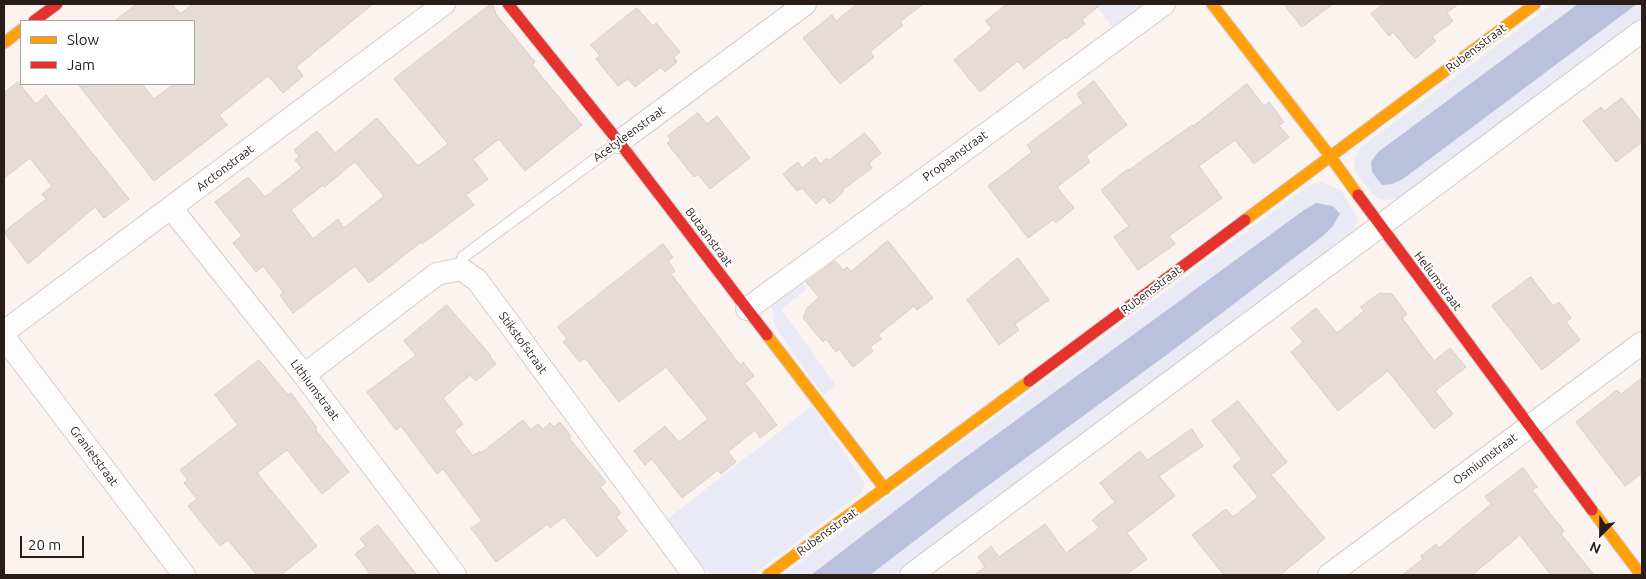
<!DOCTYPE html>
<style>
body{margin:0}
#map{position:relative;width:1646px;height:579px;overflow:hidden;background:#fbf3f0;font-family:Ubuntu,sans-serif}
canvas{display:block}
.frame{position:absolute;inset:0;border:5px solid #291d19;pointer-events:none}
.legend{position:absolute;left:20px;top:20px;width:175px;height:65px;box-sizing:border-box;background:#fff;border:1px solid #a9a5a3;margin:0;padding:6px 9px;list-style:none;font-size:15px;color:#291d19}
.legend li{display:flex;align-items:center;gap:10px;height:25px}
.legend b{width:25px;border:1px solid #a9a5a3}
.north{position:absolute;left:1576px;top:509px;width:50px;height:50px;-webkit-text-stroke:4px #fff;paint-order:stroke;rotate:203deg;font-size:14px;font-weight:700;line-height:20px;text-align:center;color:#291d19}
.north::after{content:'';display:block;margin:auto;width:18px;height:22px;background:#291d19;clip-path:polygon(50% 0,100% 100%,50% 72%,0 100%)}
.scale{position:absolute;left:20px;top:536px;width:64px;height:22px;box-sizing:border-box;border:2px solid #291d19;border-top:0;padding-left:6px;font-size:15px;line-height:18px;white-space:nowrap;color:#291d19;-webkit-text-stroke:4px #fff;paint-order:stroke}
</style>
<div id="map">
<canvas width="1646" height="579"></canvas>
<div class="frame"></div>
<ul class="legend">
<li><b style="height:6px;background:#ff9f0a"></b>Slow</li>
<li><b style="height:6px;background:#e5322d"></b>Jam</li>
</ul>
<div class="north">N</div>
<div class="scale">20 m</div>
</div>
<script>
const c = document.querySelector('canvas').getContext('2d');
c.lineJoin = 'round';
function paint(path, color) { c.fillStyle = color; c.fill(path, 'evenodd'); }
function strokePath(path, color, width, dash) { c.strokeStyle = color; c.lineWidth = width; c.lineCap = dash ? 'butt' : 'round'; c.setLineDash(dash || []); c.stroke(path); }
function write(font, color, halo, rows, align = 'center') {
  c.font = font + ' Ubuntu,sans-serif'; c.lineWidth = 4; c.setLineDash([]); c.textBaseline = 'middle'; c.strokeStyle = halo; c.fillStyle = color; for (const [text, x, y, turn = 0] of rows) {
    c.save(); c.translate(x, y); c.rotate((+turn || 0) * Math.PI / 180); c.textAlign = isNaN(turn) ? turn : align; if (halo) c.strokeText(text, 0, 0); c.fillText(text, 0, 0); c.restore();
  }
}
paint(new Path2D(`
 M1095 4H1145L1113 28Z
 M1552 4H1578L1378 152 1403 179 1637 4H1642V20L1399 197C1393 199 1387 201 1380 199 1374 197 1370 191 1366 186 1355 173 1349 164 1360 148Z
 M1320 182 1341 190 1358 219 1355 228 1347 238 894 575H870L959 507 1176 348 1323 236 1333 226 1304 210 956 464 811 575H783L1309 185Z
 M799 278 807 289 781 309 836 385 823 395 774 325 772 306 774 298Z
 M812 406 865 483 861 493 753 575H710L666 520Z`), '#eaeaf7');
paint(new Path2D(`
 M1578 4H1637L1403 179 1392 184 1382 185 1372 172 1371 162 1378 152Z
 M1316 203 1333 206 1340 214 1333 226 1323 236 1176 348 959 507 870 575H811L956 464 1304 210Z`), '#bbc1dc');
const building = new Path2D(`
 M137 4H172L180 14 193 4H373L296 67 303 76 283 93 268 76 219 115 227 125 154 181 78 84H142L154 99 174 84H194V21H115Z
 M491 4H493L496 14 535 62 532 65 582 125 525 171 499 139 473 159 488 179 466 195 474 205 422 244 421 242 369 283 355 266 293 313 280 295 283 292 263 266 256 272 233 243 242 236 215 202 248 177 265 197 302 168 295 160 299 156 294 150 317 131 335 153 377 118 418 166 448 144 394 79ZM355 162 384 196 344 228 338 219 313 239 291 210 323 185 324 187Z
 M857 4H923L900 22 903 25 870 52 874 57 840 84 803 38 832 15 836 21Z
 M1007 4H1101L1082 20 1085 24 1066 39 1065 37 1024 69 1018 61 980 92 954 60 992 29 986 21Z
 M1284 4H1333L1302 27Z
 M1384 4H1458L1447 13 1453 21 1432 37 1436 41 1415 59 1393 32 1389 36 1371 14Z
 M637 8 653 26 656 23 680 52 674 57 677 62 665 72 661 67 635 87 628 79 618 86 596 59 600 56 591 45Z
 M1094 81 1127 125 1086 156 1090 162 1057 187 1074 208 1056 223 1053 220 1028 238 988 186 1032 152 1027 145 1083 103 1077 94Z
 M18 82 36 104 46 95 129 199 104 218 95 207 28 264 4 232 46 199 42 194 52 186 30 158 4 178V93Z
 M1247 84 1264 106 1269 102 1284 122 1279 126 1289 137 1254 164 1235 140 1199 166 1222 198 1169 236 1175 244 1138 270 1114 237 1129 226 1101 190 1128 169 1129 170 1192 125 1193 126Z
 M1622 98 1642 123V142L1616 162 1583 121 1601 107 1604 111Z
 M698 113 707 124 717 116 750 158 710 189 698 174 694 177 667 143 671 140 668 136Z
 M865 133 881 153 869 163 872 168 842 190 843 192 830 204 824 197 816 204 802 188 797 191 783 174 798 162 802 168 815 157 820 164 827 158 829 160Z
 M888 241 933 298 917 310 914 306 878 335 881 339 870 347 873 351 853 367 839 349 836 352 826 339 823 342 803 318 807 308 819 297 806 282 835 261 843 270 847 267 851 271Z
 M663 244 673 257 668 261 675 271 671 274 740 365 743 362 754 376 745 383 777 425 760 438 755 430 728 452 736 462 721 474 718 470 682 498 652 459 645 465 634 451 665 426 679 442 708 419 666 367 619 402 585 358 580 362 563 342 567 339 558 327Z
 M1018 258 1049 300 1015 324 1019 330 999 345 967 300Z
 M1531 277 1553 306 1559 302 1571 318 1566 322 1580 340 1542 370 1492 306Z
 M1380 293 1392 294 1407 314 1402 318 1434 361 1450 348 1466 367 1435 391 1453 414 1434 429 1388 371 1338 411 1291 352 1303 342 1291 328 1316 308 1337 333 1364 311 1361 307Z
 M447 305 491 356 490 357 496 364 476 381 470 375 443 398 463 424 454 431 473 456 480 451 481 453 523 420 531 430 538 424 543 429 550 423 554 427 560 422 571 436 569 438 606 482 600 487 621 513 616 517 627 531 597 557 564 517 550 528 548 524 496 562 471 528 482 521 443 469 437 474 401 426 396 430 367 392 416 355 404 341Z
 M259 360 288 395 291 393 317 428 315 429 349 472 322 494 287 450 257 473 317 546 281 575H257L228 540 220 546 188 506 197 499 184 483 188 480 180 470 238 425 215 395Z
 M1642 378V473L1625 486 1576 422 1617 390 1621 394Z
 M1238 401 1287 462 1271 475 1325 538 1280 575H1224L1192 535 1226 509 1233 517 1258 497 1233 466 1242 459 1212 421Z
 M1192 429 1203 446 1159 476 1175 496 1127 533 1147 559 1126 575H974L985 567 978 557 991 546 999 557 1045 524 1066 553 1099 528 1092 520 1115 502 1100 483 1140 451 1147 460Z
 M1523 468 1537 487 1532 490 1564 531 1561 534 1594 575H1551L1520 535 1472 575H1402L1423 559 1421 556 1436 544 1439 548 1491 504 1485 497Z
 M378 525 417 575H371L355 554 366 546 360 539Z`);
paint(building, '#e5dcd8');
strokePath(building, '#d6cdc9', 1);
const lane = new Path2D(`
 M461 269 463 257 619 142`);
const street = new Path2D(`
 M619 142 805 4
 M171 208 304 375 455 575
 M747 309 1164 4
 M4 332 444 4
 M4 337 184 575
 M304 375 437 274 461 269 477 280 694 575
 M911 575 1642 31
 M1329 575 1642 343`);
const slow = new Path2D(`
 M1212 4 1330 156 1358 195
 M4 43 21 30
 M1245 220 1535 4
 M767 335 885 489
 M1592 510 1641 575
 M768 575 1029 381`);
const jam = new Path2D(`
 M508 4 619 142 767 335
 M34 21 57 4
 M1358 195 1592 510
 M1029 381 1245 220`);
strokePath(lane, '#d6cdc9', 13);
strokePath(street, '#d6cdc9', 24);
strokePath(slow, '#d6cdc9', 13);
strokePath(jam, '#d6cdc9', 13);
strokePath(lane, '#fefdfd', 11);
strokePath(street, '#fefdfd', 22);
strokePath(slow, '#ff9f0a', 11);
strokePath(jam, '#e5322d', 11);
write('12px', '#291d19', '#fff', [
 ["Rubensstraat",1476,48,-37],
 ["Acetyleenstraat",629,134,-36],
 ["Propaanstraat",955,156,-36],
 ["Arctonstraat",225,168,-37],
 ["Butaanstraat",709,237,53],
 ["Heliumstraat",1438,281,53],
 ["Rubensstraat",1151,290,-37],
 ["Stikstofstraat",523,343,54],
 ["Lithiumstraat",315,390,53],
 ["Granietstraat",94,456,53],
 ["Osmiumstraat",1485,459,-37],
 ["Rubensstraat",827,532,-36]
]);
</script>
